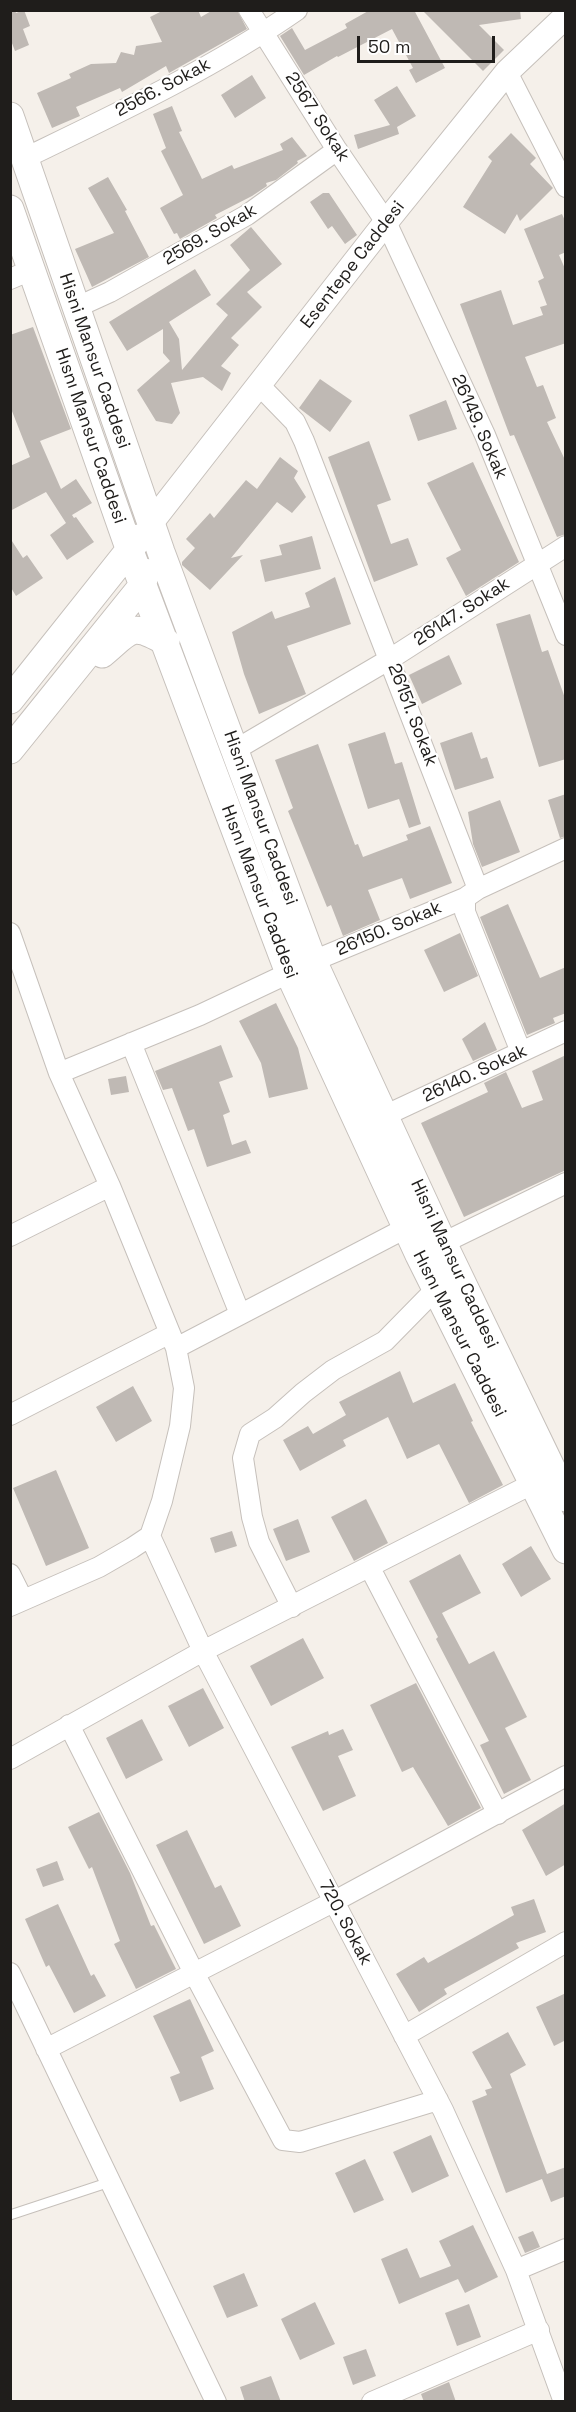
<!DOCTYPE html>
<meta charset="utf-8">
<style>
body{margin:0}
#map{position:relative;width:576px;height:2412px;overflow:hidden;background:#f5f0ea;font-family:"Space Grotesk",sans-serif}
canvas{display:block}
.frame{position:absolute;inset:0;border:12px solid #1f1d1b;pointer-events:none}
.scale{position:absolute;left:357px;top:36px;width:138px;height:27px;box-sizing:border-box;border:3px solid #1f1d1b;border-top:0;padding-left:8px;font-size:18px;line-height:21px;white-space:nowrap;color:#1f1d1b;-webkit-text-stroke:4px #fff;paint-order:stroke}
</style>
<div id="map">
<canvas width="576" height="2412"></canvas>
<div class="frame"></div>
<div class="scale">50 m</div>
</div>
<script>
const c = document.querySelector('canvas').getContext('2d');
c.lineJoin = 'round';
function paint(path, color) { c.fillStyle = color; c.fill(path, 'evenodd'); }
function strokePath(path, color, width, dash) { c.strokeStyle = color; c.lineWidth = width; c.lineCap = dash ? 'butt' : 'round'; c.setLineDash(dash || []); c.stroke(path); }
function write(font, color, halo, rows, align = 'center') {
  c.font = font + ' "Space Grotesk",sans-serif'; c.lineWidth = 4.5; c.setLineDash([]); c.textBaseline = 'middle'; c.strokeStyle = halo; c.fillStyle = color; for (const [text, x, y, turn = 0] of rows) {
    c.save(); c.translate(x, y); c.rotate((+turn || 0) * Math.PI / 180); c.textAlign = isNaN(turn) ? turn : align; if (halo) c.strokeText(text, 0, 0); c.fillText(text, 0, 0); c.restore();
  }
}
paint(new Path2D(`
 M10 10H15L16 13 24 10 30 26 23 29 29 45 15 51 10 38Z
 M164 10H198L201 17 213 10H237L247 29 169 73 166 66 122 92 120 88 76 107 80 116 52 128 37 93 71 78 69 74 91 64 116 63 121 52 134 55 136 46 162 42 150 17Z
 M370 10H414L445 68 416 83 409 70 413 68 392 29 338 57 337 56 304 75 280 36 292 28 305 50 347 28 345 24Z
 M422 10H520L521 19 479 25 504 50 483 71Z
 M252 75 266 98 235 118 221 95Z
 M397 86 416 116 397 127 399 134 358 149 354 135 390 125 374 100Z
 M172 106 182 131 179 132 202 179 232 165 234 169 283 150 280 144 292 137 307 156 297 161 298 163 276 180 266 183 267 186 252 196 215 215 217 218 180 239 177 233 174 234 160 208 183 195 161 151 166 148 153 114Z
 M511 133 536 158 530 164 553 188 520 221 517 214 505 234 463 207 492 161 488 157Z
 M108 177 127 210 125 211 149 257 92 287 75 249 114 233 88 188Z
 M323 193H329L357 235 345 244 332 226 328 229 310 202Z
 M562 214 566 223V252L559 255 566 271V343L525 357 537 387 543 385 556 418 547 422 566 462V534L557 537 514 435 510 436 460 304 501 290 513 325 543 315 540 307 547 305 538 281 544 278 524 229Z
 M251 227 282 264 247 292 262 307 231 338 239 345 221 366 231 373 222 391 203 377 171 383 180 413 172 424 156 421 137 390 170 361 163 353V329L127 351 109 322 195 269 211 295 169 322 179 339 182 370 228 315 216 304 250 270 230 245Z
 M33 327 71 429 40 441 61 489 76 479 92 503 72 515 74 518 76 517 94 542 67 560 50 535 66 523 46 492 10 511V466L30 457 10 406V335Z
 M320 379 352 401 330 432 299 408Z
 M446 400 457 429 418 441 409 415Z
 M369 441 391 500 377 505 391 544 408 538 418 565 374 582 328 457Z
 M280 457 298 471 294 478 306 497 292 513 277 502 231 558 243 555 210 590 182 565V562L195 548 186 539 210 513 214 518 246 480 257 489Z
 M473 462 519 562 466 596 446 558 461 550 427 483Z
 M312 536 321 569 265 582 260 560 282 555 279 545Z
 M10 538 23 558 27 555 43 578 16 596 10 586Z
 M335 577 351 624 287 646 306 694 259 714 244 674 232 632 272 611 275 619 310 607 305 593Z
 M530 614 542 652 548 650 566 701V759L539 767 496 624Z
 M449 655 462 684 422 704 409 675Z
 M385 732 395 764 402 762 421 824 409 828 399 799 368 809 348 744Z
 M472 732 481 759 487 757 494 778 455 790 440 743Z
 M318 744 355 845 358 844 363 857 408 840 406 835 430 826 452 883 410 899 402 878 368 890 380 920 343 936 331 905 327 907 288 811 293 808 275 760Z
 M566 794V836L560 838 548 800Z
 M500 800 520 852 482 867 473 844 468 812Z
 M508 904 540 978 566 967V1013L553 1018 555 1023 527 1035 480 917Z
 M460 933 478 976 444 992 424 950Z
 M276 1003 298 1048 308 1089 269 1098 261 1063 239 1021Z
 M485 1022 497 1050 473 1061 462 1039Z
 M221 1045 233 1077 219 1082 230 1112 223 1115 232 1145 246 1140 251 1153 207 1167 194 1129 188 1131 172 1088 163 1090 155 1071Z
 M566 1055V1170L464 1217 421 1123 488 1092 484 1083 506 1072 522 1108 543 1100 532 1071Z
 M126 1076 129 1092 111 1095 108 1079Z
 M400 1371 413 1403 455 1383 473 1421 471 1422 503 1485 469 1503 439 1444 407 1459 388 1417 343 1440 346 1446 300 1471 283 1440 308 1426 313 1434 346 1415 339 1402Z
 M133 1386 152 1421 116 1442 96 1407Z
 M56 1470 89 1548 46 1566 13 1488Z
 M366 1499 388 1543 354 1561 331 1517Z
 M298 1519 310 1552 286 1561 273 1529Z
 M232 1531 237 1546 215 1553 210 1538Z
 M531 1546 551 1579 521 1597 502 1564Z
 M460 1554 481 1593 442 1613 469 1664 494 1651 527 1717 505 1728 531 1780 504 1794 480 1745 489 1741 436 1639 438 1637 409 1581Z
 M303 1638 324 1678 271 1706 250 1666Z
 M416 1683 481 1808 448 1826 413 1767 402 1772 370 1705Z
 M203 1688 224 1728 189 1747 168 1706Z
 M142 1719 163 1760 126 1779 106 1738Z
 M343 1729 353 1750 338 1756 356 1796 323 1811 291 1747 328 1731 329 1735Z
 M566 1803V1864L546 1876 522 1830Z
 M99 1812 130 1873 151 1926 154 1925 176 1969 136 1989 114 1944 120 1941 92 1867 89 1869 68 1827Z
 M187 1830 215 1888 221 1885 241 1926 204 1944 156 1845Z
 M57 1861 64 1880 43 1887 36 1869Z
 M534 1899 546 1932 516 1943 519 1948 444 1989 447 1994 419 2012 396 1974 424 1957 428 1963 475 1937 514 1915 511 1907Z
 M58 1904 91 1976 94 1974 106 1996 74 2013 49 1965 46 1967 25 1919Z
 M566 1993V2040L554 2046 536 2007Z
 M190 1999 214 2051 201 2057 214 2089 180 2102 170 2077 180 2073 153 2016Z
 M508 2032 526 2065 510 2074 547 2174 566 2167V2196L551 2202 542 2179 506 2193 472 2101 487 2095 485 2090 492 2088 472 2052Z
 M431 2135 449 2176 412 2193 393 2152Z
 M365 2159 384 2200 354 2213 335 2173Z
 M473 2225 498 2277 465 2293 458 2279 399 2304 381 2259 407 2248 420 2278 451 2266 439 2241Z
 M533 2231 540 2247 525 2253 518 2237Z
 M244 2273 258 2306 227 2318 213 2286Z
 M315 2302 335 2344 300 2360 281 2319Z
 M469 2304 481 2337 457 2346 445 2313Z
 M366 2349 376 2376 353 2385 343 2357Z
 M271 2376 281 2402H245L240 2387Z
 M449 2382 456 2402H424L421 2394Z`), '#bfb9b4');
const service = new Path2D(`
 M10 2215 110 2182`);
const minor = new Path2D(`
 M249 10 337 150 386 222 485 435 566 635
 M507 72 566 187
 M25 158C116 114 214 68 297 10
 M10 279 31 270
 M75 308 110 292 247 215 337 150
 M259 385 295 422 304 441 478 889 465 898V912L521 1052
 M235 750 390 659 566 546
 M478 889 566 848
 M10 933 59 1073 110 1186 176 1348 184 1388 180 1426 162 1501 150 1536 132 1548 99 1567 10 1606
 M313 961 465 898
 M131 1043 240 1314
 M59 1073 200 1015 289 973
 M384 1116 566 1031
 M10 1236 110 1186
 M443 1243 566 1183
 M176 1348 406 1228
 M10 1415 170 1333
 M150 1536 203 1651 534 1483
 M370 1568 498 1814
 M10 1574 23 1600
 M292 1607 259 1542 252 1517 243 1458 250 1434 275 1418 303 1393 333 1370 385 1341 436 1289
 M69 1725 194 1973 283 2140 300 2142 438 2100
 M10 1759 203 1651 443 2110 516 2270 564 2402
 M10 1973 216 2402
 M404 2036 566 1942
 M46 2049 333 1902 566 1776
 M516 2270 566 2249
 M372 2402 539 2330`);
const tertiary = new Path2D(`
 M151 523 386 222 507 72 566 16`);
const secondary = new Path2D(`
 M10 116 161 552 313 961 443 1243 566 1498
 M10 209 130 551 289 973 419 1255 566 1550
 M102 654C131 630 130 621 166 642
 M10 700 139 538
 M10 750 143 585 145 572`);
strokePath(service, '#c6c0bb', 11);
strokePath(minor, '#c6c0bb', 22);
strokePath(tertiary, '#c6c0bb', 26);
strokePath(secondary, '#c6c0bb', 29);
strokePath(service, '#fff', 9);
strokePath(minor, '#fff', 20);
strokePath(tertiary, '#fff', 24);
strokePath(secondary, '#fff', 27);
write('18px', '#1f1d1b', '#fff', [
 ["2566. Sokak",163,88,-28],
 ["2567. Sokak",317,117,57],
 ["2569. Sokak",210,235,-30],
 ["Esentepe Caddesi",353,265,-52],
 ["Hisni Mansur Caddesi",94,361,71],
 ["26149. Sokak",479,427,66],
 ["Hısnı Mansur Caddesi",90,436,71],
 ["26147. Sokak",462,612,-33],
 ["26151. Sokak",412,715,69],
 ["Hisni Mansur Caddesi",260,818,70],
 ["Hısnı Mansur Caddesi",259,892,69],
 ["26150. Sokak",389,929,-23],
 ["26140. Sokak",475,1074,-25],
 ["Hisni Mansur Caddesi",454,1264,65],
 ["Hısnı Mansur Caddesi",459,1334,63],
 ["720. Sokak",345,1923,62]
]);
</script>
